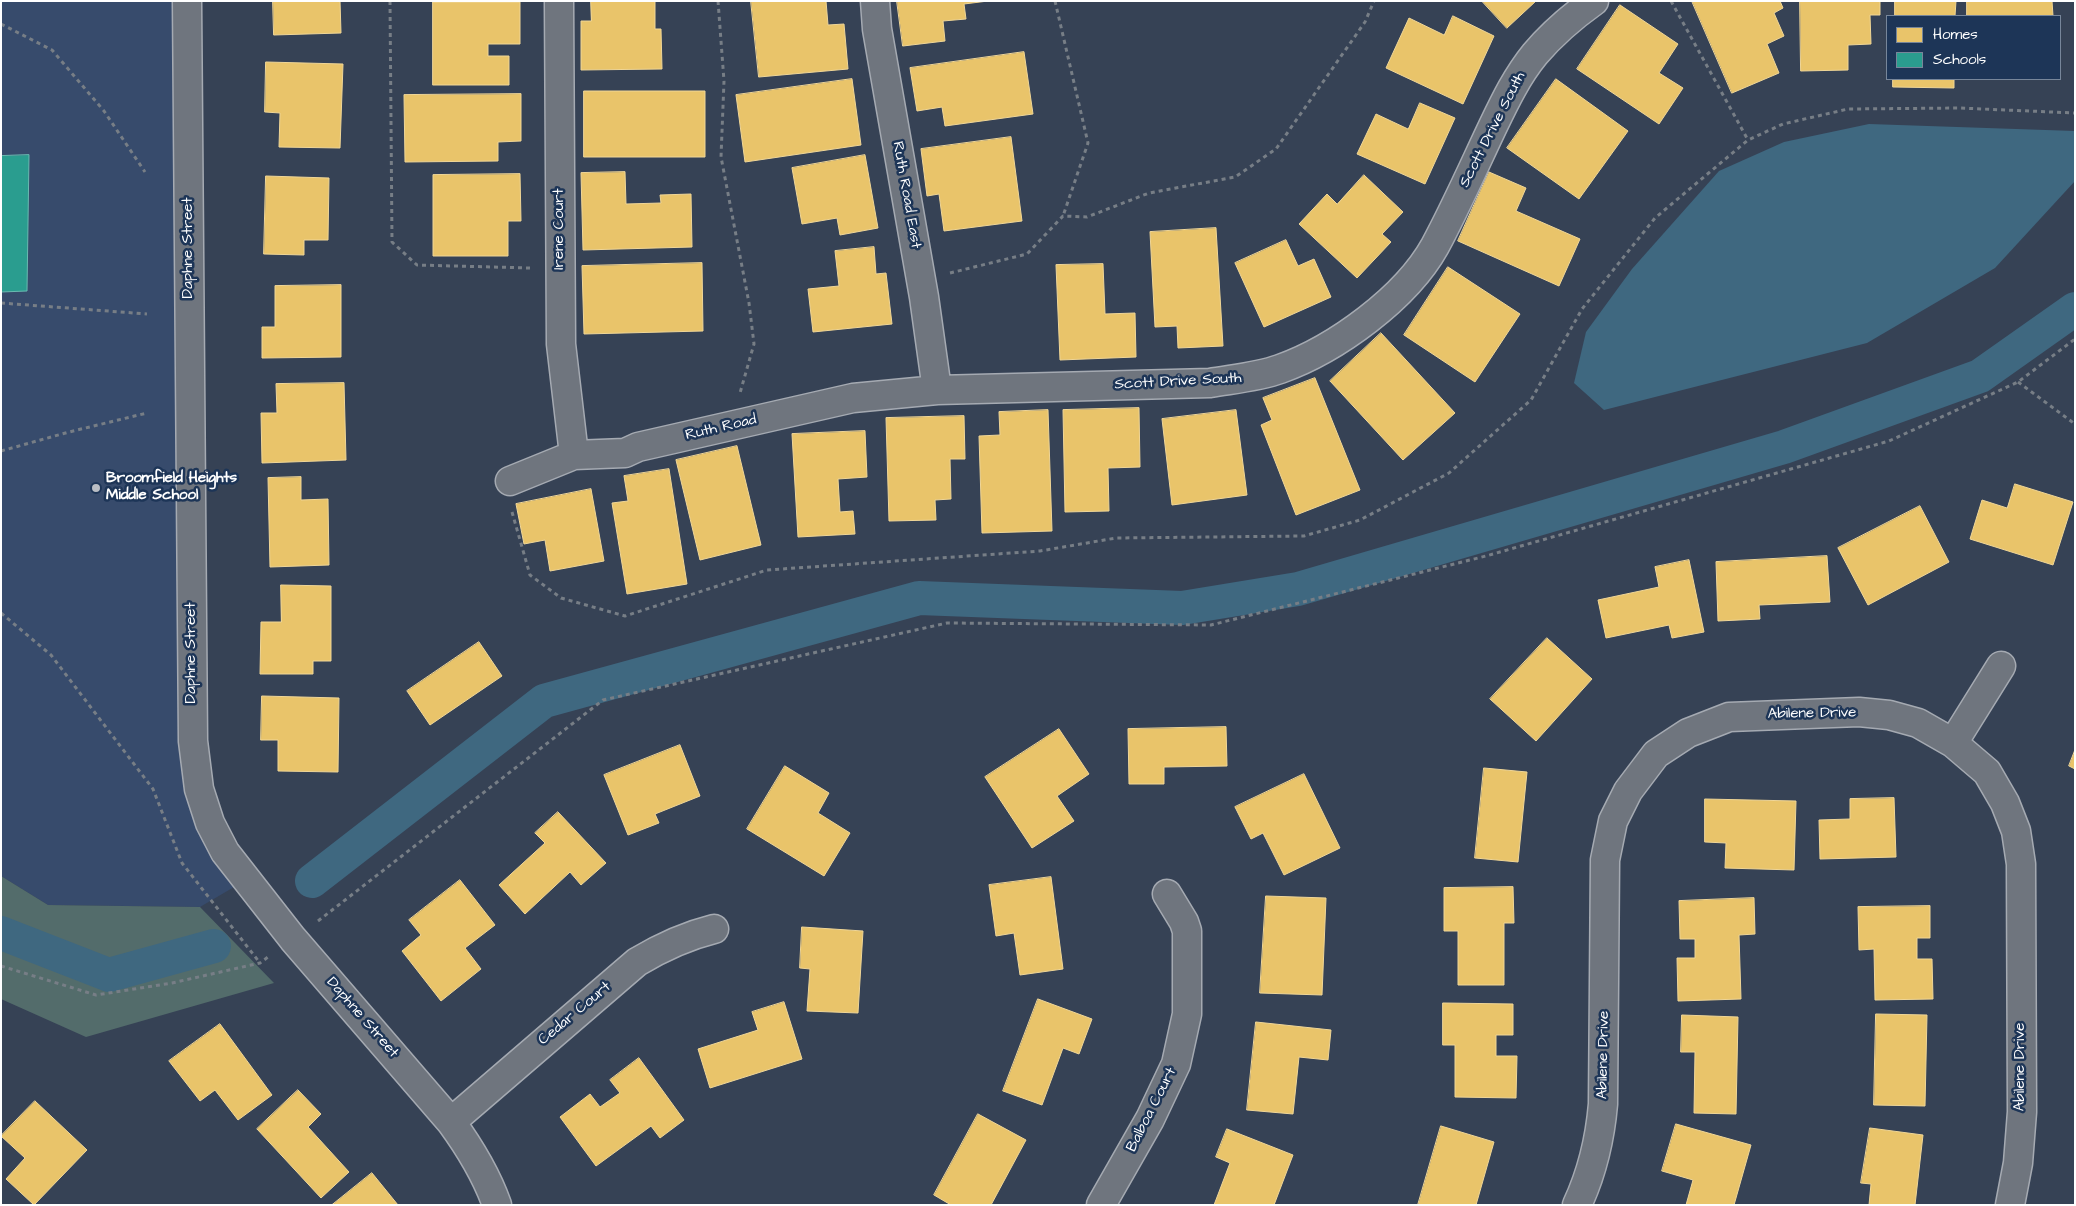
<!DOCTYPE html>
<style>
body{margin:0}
#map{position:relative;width:2076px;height:1206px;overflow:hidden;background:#364255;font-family:"Architects Daughter",sans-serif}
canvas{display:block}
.frame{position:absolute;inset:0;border:2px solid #fff;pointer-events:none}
.legend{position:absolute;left:1886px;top:15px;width:175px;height:65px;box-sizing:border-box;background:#1d3557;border:1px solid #77869a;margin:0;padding:6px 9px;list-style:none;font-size:15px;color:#fff}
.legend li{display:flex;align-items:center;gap:10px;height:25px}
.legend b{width:25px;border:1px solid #77869a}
</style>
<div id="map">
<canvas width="2076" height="1206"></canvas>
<div class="frame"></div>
<ul class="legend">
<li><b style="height:14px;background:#e9c46a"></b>Homes</li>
<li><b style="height:14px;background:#2a9d8f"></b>Schools</li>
</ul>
</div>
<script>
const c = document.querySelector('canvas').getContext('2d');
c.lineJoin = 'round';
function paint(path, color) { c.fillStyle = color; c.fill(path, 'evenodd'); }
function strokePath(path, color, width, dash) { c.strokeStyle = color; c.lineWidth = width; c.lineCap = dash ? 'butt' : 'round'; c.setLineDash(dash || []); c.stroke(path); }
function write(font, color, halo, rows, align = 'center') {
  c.font = font + ' "Architects Daughter",sans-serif'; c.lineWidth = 5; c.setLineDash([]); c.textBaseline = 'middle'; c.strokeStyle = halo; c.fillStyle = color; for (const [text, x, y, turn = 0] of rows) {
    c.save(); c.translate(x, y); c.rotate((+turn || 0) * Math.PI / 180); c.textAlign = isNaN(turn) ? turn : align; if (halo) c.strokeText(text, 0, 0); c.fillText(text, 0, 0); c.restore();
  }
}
paint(new Path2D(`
 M1 1H187L193 741 246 880 200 907 48 905 1 876Z`), '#374b6c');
paint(new Path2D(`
 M1 876 48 905 200 907 274 983 86 1037 1 999Z`), '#536c6b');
paint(new Path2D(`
 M1869 124 2075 131V181L1995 268 1867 343 1604 410 1574 383 1586 332 1632 269 1719 171 1784 142Z`), '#3f6880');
const homes = new Path2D(`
 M273 1H340L341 33 274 35Z
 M591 1H655V29H661L662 69 581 70V21H591Z
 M751 1H826L828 25 844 24 848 69 759 77Z
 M897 1H988L964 4 966 19 943 21 945 41 903 46Z
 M1482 1H1536L1507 28Z
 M1692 1H1780L1783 8 1774 13 1784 36 1767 44 1779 73 1732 93Z
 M1800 1H1880V15H1870L1871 44 1848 45V70L1801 71Z
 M1895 1H1956L1955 16H1895Z
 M1967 1H2052L2053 16H1967Z
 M433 2H520V44H488V56H509V85H433Z
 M1620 5 1678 44 1659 73 1683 88 1659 124 1577 69Z
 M1453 16 1494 36 1463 104 1386 68 1409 18 1444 35Z
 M1024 52 1033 114 945 126 942 107 917 111 910 68Z
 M266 62 343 64 340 148 279 147 280 113 265 112Z
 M852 79 861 145 745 162 736 95Z
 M1556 79 1628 131 1579 199 1507 148Z
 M1893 79H1954V88L1893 87Z
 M584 91H705V157H584Z
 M521 94V141L498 142V161L405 162 404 95Z
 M1420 103 1455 118 1425 184 1357 154 1376 114 1408 129Z
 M1011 137 1022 221 944 231 939 194 927 196 921 149Z
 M865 155 878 228 840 235 837 218 802 224 792 168Z
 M625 172 626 204 661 203 660 195 691 194 692 247 583 250 581 173Z
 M1489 172 1526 188 1516 211 1580 239 1559 286 1458 241Z
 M520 174 521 221H508V256H433V175Z
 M1364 175 1403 212 1382 234 1391 242 1357 278 1299 224 1327 194 1337 204Z
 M266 176 329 178 328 240H304V255L264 254Z
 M1216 228 1223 346 1178 348 1177 326 1155 327 1150 232Z
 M1286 240 1298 266 1314 259 1331 297 1264 327 1235 263Z
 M874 247 876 274 886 273 892 324 813 332 808 289 839 286 835 251Z
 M702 263 703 331 584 334 582 266Z
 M1103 264 1105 314 1135 313 1136 357 1060 360 1056 265Z
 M1448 267 1520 314 1475 382 1404 335Z
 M341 285V357L262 358V327H275V286Z
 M1381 333 1455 413 1403 460 1330 381Z
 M1315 378 1360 490 1296 515 1261 425 1272 420 1263 398Z
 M344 383 346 460 262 463 261 413H277L276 384Z
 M1139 408 1140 467 1108 468 1109 511 1065 512 1063 410Z
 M1048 410 1052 531 982 533 979 436 1000 435 999 412Z
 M1236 410 1247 495 1172 505 1162 419Z
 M964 416 965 459H950L951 499 935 500 936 520 889 521 886 418Z
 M865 431 867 477 838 479 840 512 853 511 855 534 798 537 792 434Z
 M737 446 761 545 700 560 676 460Z
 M669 469 687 584 627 594 612 503 628 501 624 476Z
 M301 477V500L328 499 329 565 270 567 268 478Z
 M2015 484 2073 502 2053 565 1970 539 1982 500 2007 508Z
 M591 489 604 561 550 571 545 540 524 544 516 504Z
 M1920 506 1949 562 1868 605 1838 548Z
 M1827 556 1830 602 1759 605 1760 619 1718 621 1716 562Z
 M1689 560 1704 632 1672 638 1669 625 1606 638 1598 600 1659 587 1655 567Z
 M281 585 331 586V661H313V674H260L261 622H281Z
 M1547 638 1592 679 1536 741 1490 699Z
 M479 642 502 676 430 725 407 691Z
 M262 696 339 698 338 772 278 771V740H261Z
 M1226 727 1227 766 1164 767V784H1129L1128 729Z
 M1059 729 1089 774 1057 796 1074 821 1032 848 985 777Z
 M680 745 700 796 655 814 659 823 628 835 604 775Z
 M2075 750V769L2069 766Z
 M785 766 829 793 818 813 850 833 824 876 747 829Z
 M1484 768 1527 772 1518 862 1475 858Z
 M1304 774 1340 848 1284 875 1263 833 1251 839 1235 807Z
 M1894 798 1896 857 1820 859 1819 820 1850 819V799Z
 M1705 799 1796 801 1794 870 1725 868 1726 843 1705 842Z
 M558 812 606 863 581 885 570 872 525 914 499 885 545 843 535 833Z
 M1051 877 1063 969 1020 975 1014 933 996 936 989 885Z
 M460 880 495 925 465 948 481 969 441 1001 402 951 421 935 409 920Z
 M1513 887 1514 923H1504V985H1458V931H1444V888Z
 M1266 896 1326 898 1322 995 1260 993Z
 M1754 898 1755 934 1739 935 1741 999 1678 1001 1677 958H1695V939H1680L1679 901Z
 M1930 906V938H1917V959H1932L1933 999 1875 1000 1874 949 1859 950 1858 907Z
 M802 927 863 931 858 1013 807 1011 810 969 800 968Z
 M1038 999 1092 1019 1079 1054 1063 1048 1042 1105 1003 1091Z
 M784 1002 802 1059 710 1088 698 1049 758 1030 752 1012Z
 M1443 1003 1513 1004V1035H1496V1056H1517L1516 1098 1455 1097V1045H1443Z
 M1876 1014 1927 1015 1925 1106 1874 1105Z
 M1682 1015 1738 1017 1736 1114 1694 1113 1695 1052H1681Z
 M1256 1022 1331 1030 1328 1060 1299 1057 1293 1114 1247 1110Z
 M220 1024 272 1095 238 1120 215 1090 200 1101 169 1061Z
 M639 1058 684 1120 660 1138 651 1126 596 1166 560 1117 590 1094 600 1107 620 1093 610 1080Z
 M298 1090 321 1114 308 1127 349 1172 321 1198 257 1129Z
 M35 1101 87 1150 34 1205 6 1179 25 1158 1 1136Z
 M978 1114 1026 1140 991 1205H951L934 1195Z
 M1676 1124 1751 1145 1734 1205H1686L1693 1180 1662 1171Z
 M1441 1126 1494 1142 1476 1205H1418Z
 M1870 1128 1923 1135 1915 1205H1869L1871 1184 1861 1183Z
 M1227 1129 1293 1155 1274 1205H1214L1230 1163 1216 1157Z
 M372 1173 398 1205H332Z`);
paint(homes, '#e9c46a');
strokePath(homes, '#f0d697', 1);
const schools = new Path2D(`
 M29 155 27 291 1 292V156Z`);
paint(schools, '#2a9d8f');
strokePath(schools, '#6abab1', 1);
strokePath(new Path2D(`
 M312 881 544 701 919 598 1182 608 1298 589 1784 447 1980 376 2075 309
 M1 933 109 975 214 946`), '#3f6880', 34);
const minor = new Path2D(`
 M187 1 193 741 199 789 210 823 225 852 293 939 451 1122C470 1148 486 1174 497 1205
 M559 1 561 344 574 455
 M875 1 877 29 924 297 937 390
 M510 481 574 455 625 453 638 447 853 398 937 390 1210 383C1233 379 1258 377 1280 369 1336 349 1406 298 1435 246 1456 207 1474 166 1493 126 1505 101 1517 76 1535 54 1552 34 1573 16 1594 1
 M1953 743 2001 666
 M451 1122 637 962C662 947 686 936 714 929
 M1101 1205 1150 1119 1176 1064 1187 1014V931L1184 922 1167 894
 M1577 1205C1592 1173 1600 1139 1603 1104L1605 860 1613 821 1628 791 1656 754 1688 733 1729 717 1859 712 1889 715 1918 723 1953 743 1987 772 2005 803 2016 831 2021 864 2022 1112 2018 1163 2010 1205`);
strokePath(minor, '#a5aab2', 31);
strokePath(new Path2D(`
 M390 1 392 242 417 265 530 268
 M718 1 724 81 721 157 749 303 754 344 740 393
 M1055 1 1088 143 1063 216
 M1671 1 1748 140
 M1 24 52 50 104 111 145 172
 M950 273 1027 254 1063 216 1087 217 1149 193 1235 177 1276 149 1365 22 1374 1
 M1 303 147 314
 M2018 382 2075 424
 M1 451 69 432 147 413
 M512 512 530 575 561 598 625 616 767 570 1040 551 1116 538 1304 536 1360 520 1449 473 1531 400 1582 309 1655 218 1748 140 1783 124 1848 109 1959 108 2075 113
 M1 613 51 655 153 789 182 863 260 963
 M318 921 603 700 947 623 1211 625 1486 556 1889 441 2018 382 2075 339
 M1 966 96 995 172 983 260 963 268 957`), '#777e86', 3, [4, 4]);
strokePath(minor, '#6f757e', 28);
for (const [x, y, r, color] of [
 [96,488,5,"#b9bdc4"]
]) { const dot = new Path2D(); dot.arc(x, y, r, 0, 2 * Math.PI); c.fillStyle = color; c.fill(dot); strokePath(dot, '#1d3557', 2); }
write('15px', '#fff', '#1d3557', [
 ["Scott Drive South",1493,130,-63],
 ["Ruth Road East",906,195,80],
 ["Irene Court",560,229,-90],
 ["Daphne Street",189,248,-90],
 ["Scott Drive South",1178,382,-3],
 ["Ruth Road",721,428,-13],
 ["Daphne Street",192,653,-90],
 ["Abilene Drive",1812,714,-1],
 ["Cedar Court",575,1014,-40],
 ["Daphne Street",362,1018,49],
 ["Abilene Drive",1604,1055,-89],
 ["Abilene Drive",2021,1067,-90],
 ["Balboa Court",1152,1110,-63]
]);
write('bold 15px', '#fff', '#1d3557', [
 ["Broomfield Heights",106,479],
 ["Middle School",106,496]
], 'left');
</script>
